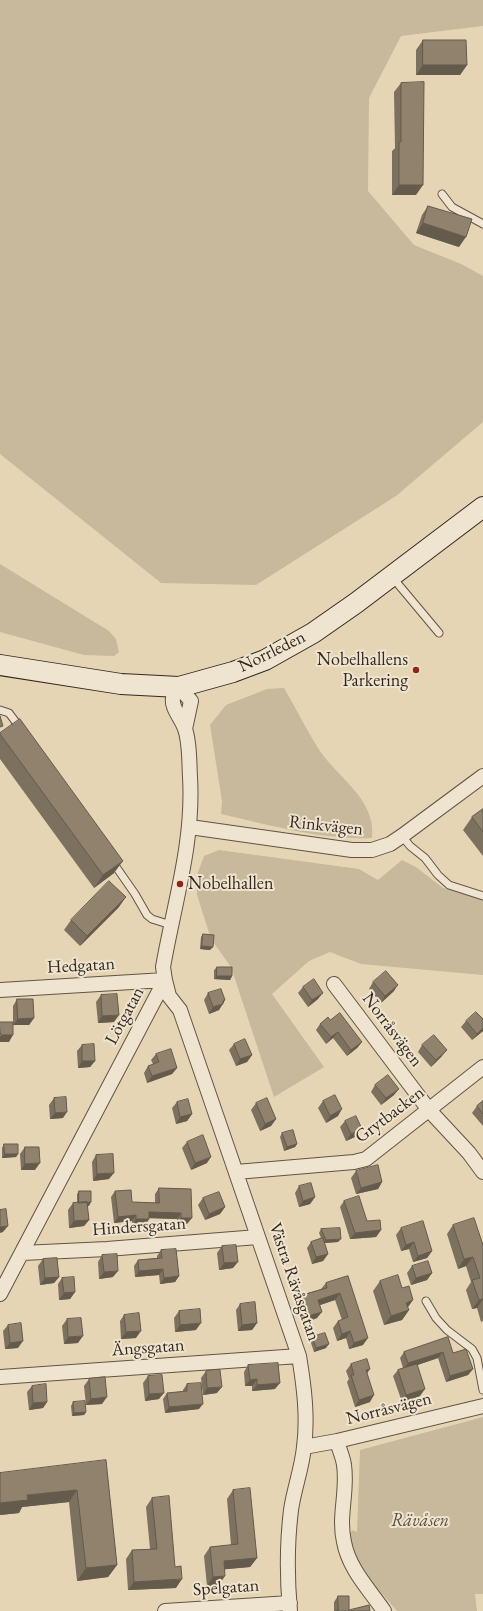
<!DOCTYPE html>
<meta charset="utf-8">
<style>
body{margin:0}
canvas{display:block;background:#e6d5b5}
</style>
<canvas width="483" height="1611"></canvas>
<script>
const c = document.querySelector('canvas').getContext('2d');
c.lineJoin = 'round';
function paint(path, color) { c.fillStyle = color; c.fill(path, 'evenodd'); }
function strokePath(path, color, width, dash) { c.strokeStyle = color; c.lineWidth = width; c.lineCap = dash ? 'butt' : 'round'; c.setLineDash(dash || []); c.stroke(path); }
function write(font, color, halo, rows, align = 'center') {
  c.font = font + ' "EB Garamond",serif'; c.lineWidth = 4; c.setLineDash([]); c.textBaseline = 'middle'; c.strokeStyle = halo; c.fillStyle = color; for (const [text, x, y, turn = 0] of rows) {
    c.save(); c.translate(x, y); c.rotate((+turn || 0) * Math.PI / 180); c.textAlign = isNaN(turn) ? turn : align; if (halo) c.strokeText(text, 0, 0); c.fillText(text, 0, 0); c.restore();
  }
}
paint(new Path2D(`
 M0 0H483V26L401 36 369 98 368 191 414 245 461 264 483 276V422L396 496 256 585 161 583 0 454Z
 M0 564 109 631 116 639 119 652 114 656 84 655 0 632Z
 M284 688C296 708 306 729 318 748 336 777 377 799 372 838 321 840 270 825 221 814L222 801 210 725 226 705 267 689Z
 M219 850 359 869 378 880 402 860 416 867 443 888 483 897V975L361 964 330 952 309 961 272 994 324 1067 274 1097 231 967 211 939 197 895V875L204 856Z
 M483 1417V1594H475L477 1611H397L360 1568 348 1534 353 1530 357 1532 360 1450Z`), '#c8b89c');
const lane = new Path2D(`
 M442 194 452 207 483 224
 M393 578 439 633
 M0 710 9 713 21 729
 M402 836 410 846 425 858 438 875 449 885 483 896
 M112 861 135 894 147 915 152 919 171 925
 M426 1301 436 1318 447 1330 472 1349 477 1358 483 1390`);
const street = new Path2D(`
 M190 827 352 850H372L390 844 402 836 483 776
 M334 984 429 1110 469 1153 483 1172
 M0 990 165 980 169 996 180 1010 299 1356C304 1386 308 1417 304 1447 302 1468 294 1489 291 1510 287 1543 287 1578 290 1611
 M236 1172 354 1162 366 1159 483 1067
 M22 1253 107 1249 258 1237
 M0 1294 165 980 163 967C174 904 194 842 190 777 189 762 190 743 185 729 182 719 171 708 173 698 174 694 177 690 179 687L191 701 185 729
 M0 1377 299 1356
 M337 1441C339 1449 343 1457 344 1465 348 1491 338 1516 344 1542 349 1569 369 1589 384 1611
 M304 1447 337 1441 483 1406
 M165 1611 290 1603`);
const secondary = new Path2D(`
 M0 665 121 684 179 687 233 672 265 660 313 633 356 603 483 507`);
strokePath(lane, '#605444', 9);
strokePath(street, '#605444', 16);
strokePath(secondary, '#33291f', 22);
strokePath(lane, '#efe4cf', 7);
strokePath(street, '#efe4cf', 14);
strokePath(secondary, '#efe4cf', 20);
paint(new Path2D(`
 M423 40 467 65 460 75H416V50Z
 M401 83 416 195H392V151L395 148 394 92Z
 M428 206 459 247 416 233 422 215Z
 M0 733 114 873 94 888 0 759Z
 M483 809V856L463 830 472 817Z
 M119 907 80 946 64 930 71 920Z
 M203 934 210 950 200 949 201 937Z
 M217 967 232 976 230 980 214 979V970Z
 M373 982 394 991 381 1003 369 989Z
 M303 987 318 999 308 1007 298 993Z
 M208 993 225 1000 219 1010 209 1014 204 1000Z
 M101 995 114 1022 98 1023 96 1002Z
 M17 999 34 1018 29 1025H13V1006Z
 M330 1020 362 1042 357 1048 347 1056 333 1038 326 1044 316 1030 320 1024Z
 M466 1021 483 1031 472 1040 461 1027Z
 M234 1044 252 1055 247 1062 236 1066 229 1050Z
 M82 1045 95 1061 90 1067 78 1068 77 1051Z
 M422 1045 442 1056 431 1067 418 1052Z
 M156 1054 177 1068 172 1074 147 1083 144 1073 148 1066 153 1064 151 1060Z
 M375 1085 394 1095 381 1105 371 1092Z
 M54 1098 63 1118 50 1119 49 1105Z
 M323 1101 338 1116 326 1123 318 1108Z
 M483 1101V1126L472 1113 477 1106Z
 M177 1102 192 1114 187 1121 176 1124 172 1108Z
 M256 1103 276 1119 271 1126 260 1131 251 1110Z
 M345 1121 357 1136 346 1141 340 1127Z
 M282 1133 297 1144 295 1147 284 1151 280 1137Z
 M187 1142 207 1163 191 1170 182 1148Z
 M4 1144 18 1154 16 1157 2 1158V1148Z
 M25 1147 35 1170H21L20 1154Z
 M96 1155 109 1179 93 1181 92 1162Z
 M356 1171 382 1182 378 1189 356 1194 351 1178Z
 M299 1186 315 1197 310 1204 299 1207 295 1193Z
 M159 1188 191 1189 187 1224H177V1219L149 1218V1219L145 1225H132V1221L114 1223 111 1197 115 1191 132 1202 155 1203V1194Z
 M79 1191 89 1206H87L89 1220 84 1226 69 1228 68 1210 73 1203H77V1194Z
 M203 1198 225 1207 220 1214 205 1220 198 1205Z
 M344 1201 367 1221 381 1230 376 1237 350 1239 340 1207Z
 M453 1225 483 1245V1321L481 1322 477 1308 472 1309 466 1290 471 1282 466 1266 458 1269 447 1234Z
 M401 1228 432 1251 427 1258 413 1262 409 1249 401 1251 396 1235Z
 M321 1229 338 1242 324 1243 328 1254 323 1261 312 1264 307 1248 311 1242 321 1238 319 1233Z
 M222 1246 233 1268 219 1270 217 1253Z
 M161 1250 179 1276 175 1282 160 1284 159 1275 135 1277 134 1266 138 1260 157 1258V1256Z
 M102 1255 113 1277 99 1279 98 1262Z
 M43 1259 59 1277 54 1283 40 1285 38 1266Z
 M412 1266 432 1273 427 1280 411 1285 407 1273Z
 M348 1276 363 1345 349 1349 346 1338 337 1341 333 1328 338 1321 342 1320 335 1300 320 1305 317 1318 304 1323 297 1302 302 1295 321 1289 326 1283Z
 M62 1278 75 1292 70 1299 59 1300 58 1284Z
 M380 1281 408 1308 409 1310 402 1320 384 1325 373 1291Z
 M240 1304 257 1323 252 1330 238 1331 236 1310Z
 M179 1311 196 1330 175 1332 174 1318Z
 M124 1315 136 1338 121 1339 120 1321Z
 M67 1319 78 1343 64 1344 62 1326Z
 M8 1325 18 1348 5 1349 3 1331Z
 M312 1337 326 1348 314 1352 310 1340Z
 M448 1337 453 1353 473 1369 468 1375 446 1382 438 1358 417 1365 420 1396 402 1402 393 1376 398 1370 403 1368 400 1358 404 1352Z
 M351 1364 367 1373 370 1402 355 1407 347 1382 349 1379 346 1371Z
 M248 1365 275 1389 252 1391V1386H245L244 1372Z
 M206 1371 217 1393 203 1395 201 1378Z
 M148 1376 159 1399 145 1401 143 1383Z
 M89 1379 102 1404 86 1405 84 1386Z
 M187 1384 199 1409 165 1413 163 1399 167 1393 183 1392V1390Z
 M32 1386 47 1402 43 1408 29 1410 27 1392Z
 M73 1402 86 1412 84 1415 72 1416 71 1406Z
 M106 1460 117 1565 108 1577 77 1581 69 1502 22 1507 19 1513 0 1515Z
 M233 1490 257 1558 250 1567 225 1569 219 1585 207 1586 204 1556 210 1547 231 1545 227 1499Z
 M152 1498 176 1588 128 1590 126 1559 132 1550 150 1549 146 1507Z
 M338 1596 349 1610 370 1611H334V1602Z`), '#7c705e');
paint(new Path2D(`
 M423 65H467L460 75H416Z
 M399 185H423L416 195H392Z
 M423 223 466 237 459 247 416 233Z
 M123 861 114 873 94 888 103 875Z
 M126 897 119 907 80 946 87 936Z
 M202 946 213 947 210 950 200 949Z
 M217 976H232L230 980 214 979Z
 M398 985 394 991 381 1003 385 996Z
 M323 993 318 999 308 1007 312 1000Z
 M225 1000 219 1010 209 1014 213 1007Z
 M119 1015 114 1022 98 1023 102 1016Z
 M34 1018 29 1025H13L18 1019Z
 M483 1028V1031L472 1040 477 1034Z
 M338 1032 333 1038 326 1044 331 1037Z
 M1 1035H13L9 1042H0V1036Z
 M362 1042 357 1048 347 1056 351 1050Z
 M447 1050 442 1056 431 1067 436 1060Z
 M252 1055 247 1062 236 1066 240 1059Z
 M82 1061H95L90 1067 78 1068Z
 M177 1068 172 1074 147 1083 152 1076Z
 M399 1089 394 1095 381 1105 386 1098Z
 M342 1109 338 1116 326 1123 330 1116Z
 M67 1112 63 1118 50 1119 55 1113Z
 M192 1114 187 1121 176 1124 180 1117Z
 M276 1119 271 1126 260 1131 265 1124Z
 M362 1129 357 1136 346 1141 351 1134Z
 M297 1144 295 1147 284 1151 287 1147Z
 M5 1154H18L16 1157 2 1158Z
 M211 1157 207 1163 191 1170 195 1163Z
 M40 1163 35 1170H21L25 1164Z
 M114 1173 109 1179 93 1181 97 1174Z
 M382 1182 378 1189 356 1194 361 1188Z
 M315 1197 310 1204 299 1207 303 1201Z
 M91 1202 89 1206H77L79 1203Z
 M225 1207 220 1214 205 1220 209 1214Z
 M149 1212 181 1213 177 1219 145 1218Z
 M136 1215 132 1221 114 1223 118 1217Z
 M181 1218H192L187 1224H177Z
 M136 1219H149L145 1225H132Z
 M89 1220 84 1226 69 1228 74 1221Z
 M8 1226 3 1232 0 1233V1227Z
 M381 1230 376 1237 350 1239 355 1233Z
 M341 1239 338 1242 323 1243 326 1240Z
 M414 1242 409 1249 401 1251 406 1245Z
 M432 1251 427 1258 413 1262 418 1256Z
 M328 1254 323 1261 312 1264 316 1257Z
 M473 1257 466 1266 458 1269 464 1259Z
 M238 1262 233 1268 219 1270 224 1263Z
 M163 1269 159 1275 135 1277 139 1271Z
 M118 1271 113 1277 99 1279 104 1272Z
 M432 1273 427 1280 411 1285 416 1278Z
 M179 1276 175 1282 160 1284 164 1278Z
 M59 1277 54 1283 40 1285 45 1278Z
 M75 1292 70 1299 59 1300 64 1293Z
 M340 1293 335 1300 314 1307 318 1300Z
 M483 1299 477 1308 472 1309 479 1300Z
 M413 1300 406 1310V1303Z
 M409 1310 402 1320 384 1325 391 1316Z
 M322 1312 317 1318 304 1323 308 1316Z
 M201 1323 196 1330 175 1332 180 1325Z
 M257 1323 252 1330 238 1331 242 1325Z
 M141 1331 136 1338 121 1339 126 1332Z
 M350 1331 346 1338 337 1341 342 1334Z
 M83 1336 78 1343 64 1344 68 1337Z
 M368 1338 363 1345 349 1349 354 1343Z
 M23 1341 18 1348 5 1349 10 1343Z
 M329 1344 326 1348 314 1352 316 1348Z
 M443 1352 438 1358 403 1370 408 1363Z
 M370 1369 366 1375V1370Z
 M473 1369 468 1375 446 1382 450 1376Z
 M257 1379 252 1386H245L250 1380Z
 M280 1383 275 1389 252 1391 257 1385Z
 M222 1387 217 1393 203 1395 207 1388Z
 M425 1389 420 1396 402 1402 406 1395Z
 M164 1393 159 1399 145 1401 149 1394Z
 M374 1395 370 1402 355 1407 359 1400Z
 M107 1397 102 1404 86 1405 91 1399Z
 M47 1402 43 1408 29 1410 33 1403Z
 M203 1404 199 1409 165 1413 169 1407Z
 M86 1412 84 1415 72 1416 74 1413Z
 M77 1490 69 1502 22 1507 19 1513 0 1515V1503L27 1495Z
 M257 1558 250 1567 218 1570 224 1561Z
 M117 1565 108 1577 77 1581 86 1568Z
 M225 1576 219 1585 207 1586 213 1577Z
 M182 1579 176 1588 128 1590 134 1582Z`), '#655b4c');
const building = new Path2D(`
 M423 40H466L467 65H423Z
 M424 82 423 185H399V142H401V83Z
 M428 206 472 219 466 237 423 223Z
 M0 716 3 726 0 727Z
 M20 719 123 861 103 875 0 734V733Z
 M483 809V832L472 817Z
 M109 881 126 897 87 936 71 920Z
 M203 934 214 935 213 947 202 946Z
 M217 967H232V976H217Z
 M386 971 398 985 385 996 373 982Z
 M314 979 323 993 312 1000 303 987Z
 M221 989 225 1000 223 1001V1004L213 1007 208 993Z
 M117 994 119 1015 102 1016 101 995Z
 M17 999H33L34 1018 18 1019Z
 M476 1012 483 1019V1028L477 1034 466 1021Z
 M340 1013 362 1042 351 1050 338 1032 331 1037 320 1024 328 1017 330 1020Z
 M0 1022H13V1035H1Z
 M434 1035 447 1050 436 1060 422 1045Z
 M245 1039 252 1055 240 1059 234 1044Z
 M94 1044 95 1061H82V1045Z
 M171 1049 177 1068 152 1076 148 1066 159 1062 156 1054Z
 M388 1075 399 1089 386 1098 375 1085Z
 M335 1095 342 1109 330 1116 323 1101Z
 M66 1097 67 1112 55 1113 54 1098Z
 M267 1098 276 1119 265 1124 256 1103Z
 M188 1099 192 1114 180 1117 177 1102Z
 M483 1101V1114L477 1106Z
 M356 1116 362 1129 351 1134 345 1121Z
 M293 1130 297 1144 287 1147 282 1133Z
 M203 1135 211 1157 195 1163 187 1142Z
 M4 1144H18V1154H5Z
 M25 1147H39L40 1163 25 1164Z
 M113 1154 114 1173 97 1174 96 1155Z
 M378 1165 382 1182 361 1188 356 1171Z
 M311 1183 315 1197 303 1201 299 1186Z
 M159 1188 191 1189 192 1218H181V1213L149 1212V1219H136V1215L118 1217 115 1191 131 1190 132 1202 159 1203Z
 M79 1191H91V1202L79 1203Z
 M219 1192 225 1207 209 1214 203 1198Z
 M359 1196 367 1221 380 1220 381 1230 355 1233 344 1201Z
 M87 1202 89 1220 74 1221 73 1203Z
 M6 1209 8 1226 0 1227V1210Z
 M474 1218 483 1245V1299L479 1300 472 1280 480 1278 473 1257 464 1259 453 1225Z
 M423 1221 432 1251 418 1256 414 1242 406 1245 401 1228Z
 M340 1228 341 1239 326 1240 321 1229Z
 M323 1238 328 1254 316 1257 311 1242Z
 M236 1245 238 1262 224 1263 222 1246Z
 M176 1249 179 1276 164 1278 163 1269 139 1271 138 1260 162 1258 161 1250Z
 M117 1254 118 1271 104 1272 102 1255Z
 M57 1258 59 1277 45 1278 43 1259Z
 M428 1261 432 1273 416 1278 412 1266Z
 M398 1275 402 1288 409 1286 413 1300 406 1303 409 1310 391 1316 380 1281Z
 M348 1276 368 1338 354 1343 350 1331 342 1334 338 1321 348 1317 340 1293 318 1300 322 1312 308 1316 302 1295 327 1288 326 1283Z
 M74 1277 75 1292 64 1293 62 1278Z
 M255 1302 257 1323 242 1325 240 1304Z
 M200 1309 201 1323 180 1325 179 1311Z
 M139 1313 141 1331 126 1332 124 1315Z
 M81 1318 83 1336 68 1337 67 1319Z
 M21 1323 23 1341 10 1343 8 1325Z
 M325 1333 329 1344 316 1348 312 1337Z
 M448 1337 453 1353 466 1349 473 1369 450 1376 443 1352 408 1363 404 1352Z
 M367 1359 370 1369 366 1370 374 1395 359 1400 351 1375H354L351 1364Z
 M278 1363 280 1383 257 1385V1379L250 1380 248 1365Z
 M417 1364 425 1389 406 1395 398 1370Z
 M220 1370 222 1387 207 1388 206 1371Z
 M162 1375 164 1393 149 1394 148 1376Z
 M105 1377 107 1397 91 1399 89 1379Z
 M201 1383 203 1404 169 1407 167 1393 187 1391V1384Z
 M46 1384 47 1402 33 1403 32 1386Z
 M85 1401 86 1412 74 1413 73 1402Z
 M106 1460 117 1565 86 1568 77 1490 27 1495 28 1500 0 1503V1473Z
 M250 1488 257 1558 224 1561 225 1576 213 1577 210 1547 238 1544 233 1490Z
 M169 1496 175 1567 181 1566 182 1579 134 1582 132 1550 157 1549 152 1498Z
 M338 1596H349V1610L369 1605 370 1611H335L338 1610Z`);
paint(building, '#90826d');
strokePath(building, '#655b4c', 1);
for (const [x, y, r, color] of [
 [416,670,4,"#8f2418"],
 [180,884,4,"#8f2418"]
]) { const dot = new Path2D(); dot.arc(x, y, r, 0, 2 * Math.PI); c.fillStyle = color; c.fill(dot); strokePath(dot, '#efe4cf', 1.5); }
write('18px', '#33291f', '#efe4cf', [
 ["Norrleden",272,652,-26],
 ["Rinkvägen",326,826,6],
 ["Hedgatan",81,966,-3],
 ["Lötgatan",125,1016,-62],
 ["Norråsvägen",392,1030,53],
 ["Grytbacken",390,1115,-37],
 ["Hindersgatan",139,1227,-4],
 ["Västra Rävåsgatan",294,1282,71],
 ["Ängsgatan",148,1348,-4],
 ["Norråsvägen",389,1409,-14],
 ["Spelgatan",226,1588,-4]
]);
write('18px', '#33291f', '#efe4cf', [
 ["Nobelhallens",408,660],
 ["Parkering",408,681],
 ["Nobelhallen",188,884,"left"]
], 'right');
write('italic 18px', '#584d3e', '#efe4cf', [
 ["Rävåsen",420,1521]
]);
</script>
